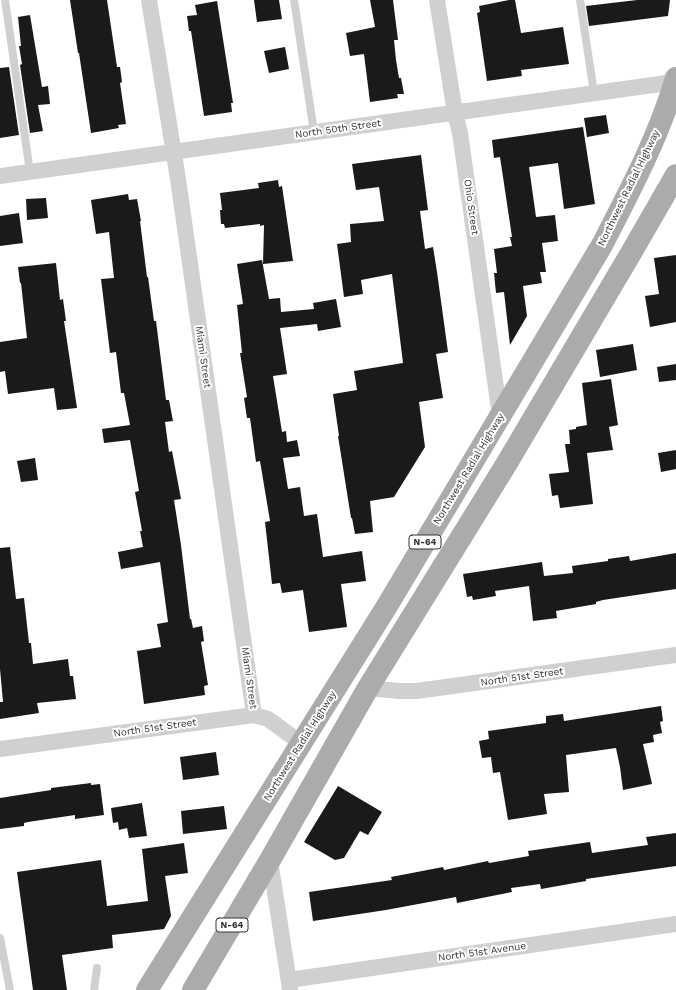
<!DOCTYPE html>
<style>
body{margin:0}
canvas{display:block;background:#fff}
</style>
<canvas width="676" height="990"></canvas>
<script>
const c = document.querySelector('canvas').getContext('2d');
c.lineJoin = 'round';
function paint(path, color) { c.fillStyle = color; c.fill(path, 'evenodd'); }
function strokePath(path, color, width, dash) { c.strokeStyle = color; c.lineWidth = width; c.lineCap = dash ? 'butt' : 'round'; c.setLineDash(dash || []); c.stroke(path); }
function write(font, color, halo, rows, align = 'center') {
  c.font = font + ' "Work Sans",sans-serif'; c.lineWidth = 4; c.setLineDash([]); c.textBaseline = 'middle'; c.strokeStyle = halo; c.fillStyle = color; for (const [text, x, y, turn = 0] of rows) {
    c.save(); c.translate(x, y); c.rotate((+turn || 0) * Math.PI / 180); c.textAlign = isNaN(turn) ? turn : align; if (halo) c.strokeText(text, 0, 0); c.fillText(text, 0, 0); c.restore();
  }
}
paint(new Path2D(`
 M70 0H107L117 67H120L122 82 120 83 126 124 118 125 119 128 91 133 79 53H78Z
 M254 0H279L282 19 257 22Z
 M370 0H393L398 40H394L396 60 399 78H401L404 94H397L398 98 370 102 364 54 350 56 346 33 375 27Z
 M509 0H515L521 33 563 27 569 64 521 70 522 76 487 81 477 13 480 12 479 6Z
 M637 0H670L668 16 589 26 586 6Z
 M217 1 233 103H231L232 112 204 116 191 31H189L187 16 197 15 195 5Z
 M30 15 42 87 48 86 50 104 38 105 43 131 30 133 20 65 22 64 19 46H21L18 17Z
 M285 47 289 69 269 73 264 51Z
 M9 67 19 135 0 138V68Z
 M606 115 609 133 587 137 584 118Z
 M583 127 595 204 564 209 558 163 529 167 536 217 555 215 558 241 542 243 546 272H540L542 283 523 286 527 316 510 345 504 292 496 293 494 273H497L494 249 512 246 510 237H512L500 157 494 158 492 140Z
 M421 155 428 210 420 211 425 249 433 247 437 272 448 352 436 354 443 398 419 402 425 447 394 497 370 501 373 532 355 534 352 518H351L338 436H339L333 394 357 390 354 371 403 363 392 274 361 280 363 294 344 297 337 244 351 242 350 224 384 221 379 187 356 190 352 164Z
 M278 180 279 187 282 186 293 261 263 264 264 225 260 226V224L225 228 224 224H221L220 210H222L220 193 259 188 258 183Z
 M128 194 129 200 137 199 141 221H140L147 277H148L154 321H156L166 400H169L173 421 165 422 169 452 172 451 181 499 174 500 181 545 190 619H191L193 628 202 626 204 641 201 642 208 685 204 686 205 695 144 704 137 651 161 647 157 624 168 622 160 562 121 569 118 552 143 547 140 531H142L135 492 139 491 130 440 104 443 102 429 130 425 124 393H121L116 352 110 353 101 279 114 278 109 232 96 234 91 200Z
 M46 198 48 218 27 220 26 199Z
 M19 213 23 243 0 246V216Z
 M676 255V322L650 327 645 296 659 294 654 258Z
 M262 260 269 299 280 298 281 312 314 309 313 303 336 299 341 327 318 331 317 324 280 328 287 374 273 376 282 432 286 431 287 442 297 440 300 456 283 458 288 489 300 487 304 516 317 514 323 557 362 551 366 581 341 584 347 627 309 632 303 590 282 593 280 583 272 584 265 522 270 521 260 461 256 462 250 418H247L244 398 247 397 240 353H242L237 305 243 304 237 264Z
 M56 263 60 300 63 299 66 321H64L77 408 57 410 54 388 8 394 5 371 0 372V342L27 338 21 283H20L18 267Z
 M633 344 637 370 600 377 596 350Z
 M676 364V380L659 382 657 367Z
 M611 379 618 425 609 427 613 450 587 453 593 504 560 508 558 495 552 496 549 474 569 472 565 444H570L569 430 576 429V427L587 425 582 383Z
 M676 450V469L661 472 658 453Z
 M35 458 38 480 21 482 17 461Z
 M10 547 16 599 24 598 29 643H31L33 664 68 659 70 676H73L76 699 37 703 39 713 0 719V702H3L0 669V548Z
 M676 553V589L603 600 596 602V604L556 611 557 618 533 621 529 586 495 591 496 596 473 600 472 596 467 597 463 574 542 562 544 576 573 573 572 566 608 561V559L629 556 630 561Z
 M661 706 663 721 660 722 662 733 653 735 654 742 643 744 652 784 623 790 620 767 616 748 566 755 569 792 544 794 547 814 508 820 500 772 493 773 491 757 482 758 479 741 489 739 488 731 546 723V716L563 714 564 721Z
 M216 752 219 775 183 780 180 757Z
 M91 783V785L100 784 104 815 75 819V815L28 822 24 823V826L0 829V798L51 790V788Z
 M338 786 382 812 368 835 360 831 344 858 335 860 304 842Z
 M142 803 147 836 129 838 127 828 119 830 118 822 113 823 111 808Z
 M224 806 227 829 183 834 181 811Z
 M676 833V866L586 879V881L541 889 540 884 511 888 512 892 457 903 456 897 386 910 313 921 309 892 392 880 391 877 443 867 444 870 488 861 489 863 529 856 528 851 590 842 592 853 648 845 646 837Z
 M184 843 188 873 165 876 171 916 164 929 112 935 113 948 62 955 67 990H33L17 872 101 860 107 906 148 901 142 849Z`), '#1a1a1a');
strokePath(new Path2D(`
 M5 0 30 172
 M294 0 314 132
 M580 0 594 93
 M0 938 10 990
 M94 990 97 968`), '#d0d0d0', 8);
strokePath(new Path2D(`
 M149 0 178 179 254 715
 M437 0 455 113 460 133 500 416
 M0 176 660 84 676 80
 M368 688 399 691H417L676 655
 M0 749 254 715 268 719 301 743
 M270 860 290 989
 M289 980 676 924`), '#d0d0d0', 16);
strokePath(new Path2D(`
 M147 990 387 606 602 245C630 191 659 136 676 78
 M193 990 270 860 368 688 507 463 631 253 676 175`), '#ababab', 22);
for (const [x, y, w] of [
 [425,542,32],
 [232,925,32]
]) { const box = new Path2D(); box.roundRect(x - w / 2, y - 7, w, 14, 3); c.fillStyle = '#fff'; c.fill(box); strokePath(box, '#333', 1); }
write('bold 9px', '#333', null, [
 ["N-64",425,542],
 ["N-64",232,925]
]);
write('10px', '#333', '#fff', [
 ["North 50th Street",338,129,-8],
 ["Northwest Radial Highway",629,188,-64],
 ["Ohio Street",471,207,82],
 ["Miami Street",203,357,82],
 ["Northwest Radial Highway",469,469,-59],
 ["North 51st Street",522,677,-8],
 ["Miami Street",249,678,82],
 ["North 51st Street",155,728,-8],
 ["Northwest Radial Highway",300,746,-58],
 ["North 51st Avenue",482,952,-8]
]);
</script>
